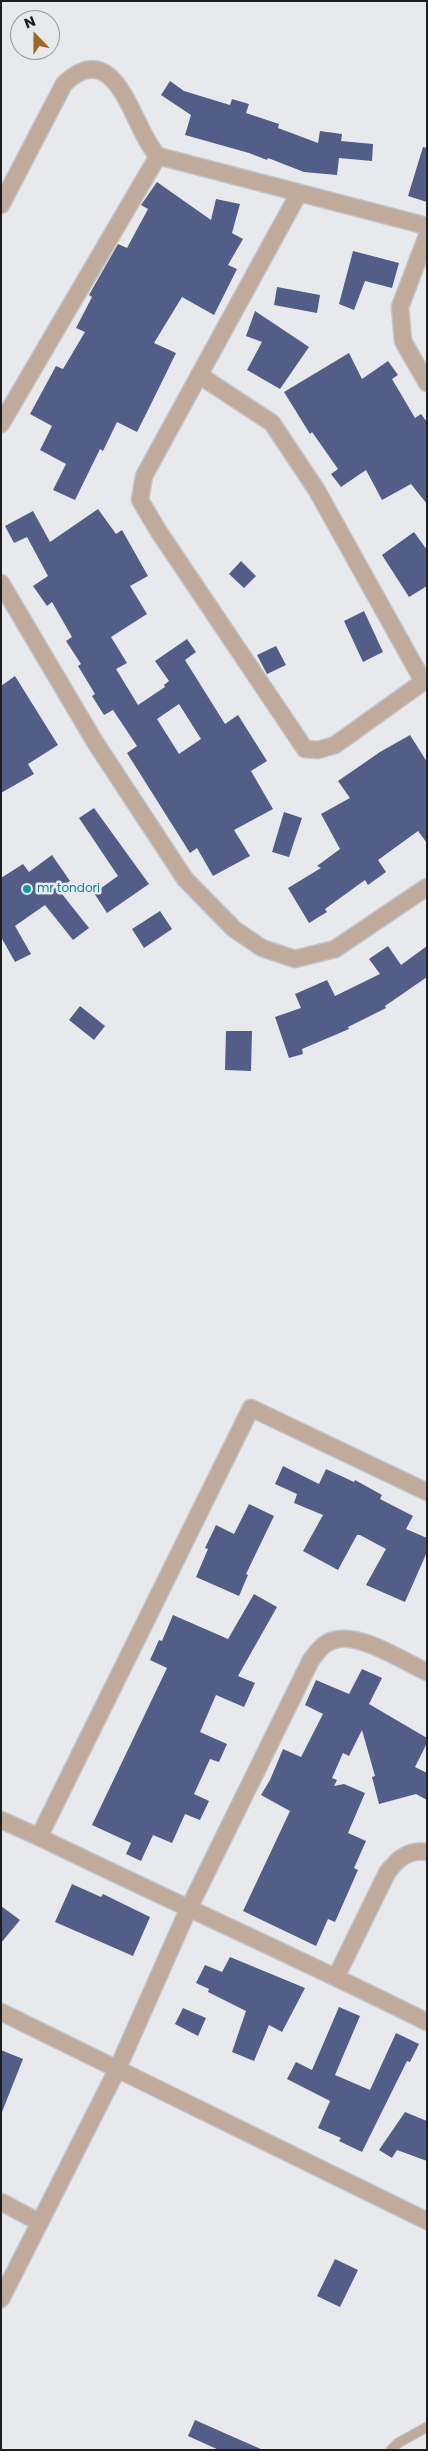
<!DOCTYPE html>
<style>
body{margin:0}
#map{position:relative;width:428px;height:2451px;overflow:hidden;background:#e8e9ed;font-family:Poppins,sans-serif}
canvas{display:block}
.frame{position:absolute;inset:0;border:2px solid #1d1e1f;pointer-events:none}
.north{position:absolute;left:10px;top:10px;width:50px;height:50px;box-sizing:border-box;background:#e8e9ed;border:1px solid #97989b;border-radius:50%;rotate:338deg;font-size:14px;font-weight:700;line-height:20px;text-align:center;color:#1d1e1f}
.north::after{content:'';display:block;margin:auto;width:18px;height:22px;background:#9f6624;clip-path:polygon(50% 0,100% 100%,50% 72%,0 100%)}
</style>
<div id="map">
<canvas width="428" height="2451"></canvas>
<div class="frame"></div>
<div class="north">N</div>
</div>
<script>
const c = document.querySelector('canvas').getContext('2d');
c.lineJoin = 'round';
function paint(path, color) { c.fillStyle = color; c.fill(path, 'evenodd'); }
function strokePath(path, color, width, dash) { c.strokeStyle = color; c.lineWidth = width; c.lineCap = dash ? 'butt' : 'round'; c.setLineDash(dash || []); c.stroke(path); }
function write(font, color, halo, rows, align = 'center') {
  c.font = font + ' Poppins,sans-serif'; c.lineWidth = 5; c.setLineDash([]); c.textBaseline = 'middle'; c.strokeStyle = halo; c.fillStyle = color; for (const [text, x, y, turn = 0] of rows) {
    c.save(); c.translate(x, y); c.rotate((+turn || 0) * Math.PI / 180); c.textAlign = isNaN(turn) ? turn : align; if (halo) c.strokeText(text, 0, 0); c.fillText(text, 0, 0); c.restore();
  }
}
paint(new Path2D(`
 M170 81 184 91 230 105 232 99 249 104 246 113 279 124 278 128 318 143 320 131 342 134 341 141 373 144 372 161 339 158 337 175 304 172 268 158 267 160 249 153 185 135 191 115 161 95Z
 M423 147 427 148V202L408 196Z
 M157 182 211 220 216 199 240 204 232 233 243 239 228 265 237 269 214 315 182 297 154 343 176 353 152 402 137 432 117 422 103 451 100 449 75 500 53 490 66 464 40 450 52 426 30 414 56 366 63 369 85 332 76 328 92 297 89 295 118 244 127 248 148 209 141 205Z
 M353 251 399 263 392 288 365 281 354 310 339 304Z
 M277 287 320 295 317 313 274 305Z
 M255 311 309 347 280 389 247 370 262 342 246 336Z
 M349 353 362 379 388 361 398 375 392 379 415 418 421 414 427 422V504L411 484 382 500 366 470 341 487 331 474 338 469 312 432 310 434 284 392Z
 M98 509 116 534 122 530 148 576 130 586 147 614 111 637 127 663 116 669 138 705 165 687 164 685 169 681 155 661 187 639 196 652 185 660 225 724 238 715 267 761 251 771 273 809 234 830 250 856 213 876 197 848 190 853 127 753 137 746 113 710 104 715 92 696 95 694 78 666 81 664 66 641 72 637 52 602 47 606 33 586 48 576 27 537 14 543 5 526 33 511 50 542ZM179 704 201 739 179 754 157 719Z
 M414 532 427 550V586L409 597 382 555Z
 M241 561 256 576 244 588 229 574Z
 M364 611 383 652 363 662 344 621Z
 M276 646 286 665 267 674 257 655Z
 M15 676 58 745 28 764 34 774 1 793V686Z
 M410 735 427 762V843L418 831 378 860 386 872 368 885 365 880 325 909 327 912 309 923 288 888 321 868 317 866 340 849 321 814 350 798 338 781 380 752Z
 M94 808 149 884 107 913 94 893 118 876 79 818Z
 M284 812 302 818 289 857 272 852Z
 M52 855 70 881 58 889 89 928 73 940 45 905 15 926 31 954 15 962 1 937V878L23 864 29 872Z
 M160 911 172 929 144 948 132 929Z
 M388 946 401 965 427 946V977L385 1006 386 1008 348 1027 349 1029 302 1049 303 1054 289 1058 275 1017 301 1008 295 994 327 980 335 996 380 974 369 959Z
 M80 1006 105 1026 94 1040 69 1020Z
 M226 1031H252L251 1071 225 1070Z
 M283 1466 319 1484 326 1469 354 1482 355 1480 382 1495 380 1499 413 1516 406 1529 427 1538V1552L405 1602 366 1585 386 1549 360 1535H357L338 1570 303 1551 323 1515 294 1503 297 1494 275 1484Z
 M249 1504 274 1516 246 1574 248 1575 239 1596 196 1577 208 1549 205 1548 216 1525 234 1534Z
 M254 1594 277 1607 238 1676 255 1683 244 1707 216 1695 200 1732 227 1744 219 1762 210 1759 194 1794 209 1801 200 1820 185 1814 172 1843 153 1835 141 1861 126 1854 131 1843 92 1825 167 1668 150 1660 159 1640 162 1641 173 1615 228 1639Z
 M362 1669 382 1678 369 1704 427 1738V1743L415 1767 427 1773V1800L416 1794 379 1804 372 1777 375 1776 362 1730 349 1756 343 1753 332 1778 337 1780 334 1786 344 1784 365 1793 348 1833 366 1841 354 1868 358 1870 335 1922 328 1919 316 1946 243 1911 290 1811 261 1795 270 1780 283 1749 301 1757 323 1714 305 1705 316 1680 349 1694Z
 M72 1884 101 1897 103 1894 150 1917 133 1956 55 1922Z
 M1 1906 20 1920 1 1943Z
 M230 1957 305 1988 282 2032 269 2025 254 2061 232 2052 246 2011 208 1992 209 1989 196 1983 205 1965 222 1972Z
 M339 2007 360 2016 335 2075 370 2090 396 2033 419 2044 410 2062 407 2061 362 2152 339 2141 341 2138 318 2128 330 2101 287 2079 296 2062 312 2070Z
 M183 2008 206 2018 198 2036 175 2024Z
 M1 2050 23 2059 2 2112H1Z
 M405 2112 427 2121V2161L397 2150 392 2158 379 2150Z
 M335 2259 358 2270 340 2307 317 2296Z
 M195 2420 213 2428 263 2450H219L188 2436Z`), '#525e88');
const lane = new Path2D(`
 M391 2450 398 2443 427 2427`);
const street = new Path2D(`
 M299 193 144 476 140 500 159 532 305 749 318 750 335 745 427 679
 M1 205 64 84C118 33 132 130 158 156L427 226
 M427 236 400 307 403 341 427 383
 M199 375 272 423 316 489 423 681
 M1 424 158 156
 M1 583 95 742 185 879 234 929 262 948 295 959 335 949 427 887
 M427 1492 251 1408 39 1837C168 1900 299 1958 427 2022
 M1 1820 39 1837
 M336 1977 387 1873C397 1859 409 1849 427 1852
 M1 2012 427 2221
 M1 2202 39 2222
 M1 2299 117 2070 188 1910 311 1660C317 1652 323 1643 334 1640 359 1632 403 1661 427 1672`);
strokePath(lane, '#c3c4c8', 11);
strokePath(street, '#c3c4c8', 19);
strokePath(lane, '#bfaa9c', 9);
strokePath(street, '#bfaa9c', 16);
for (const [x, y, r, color] of [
 [27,889,5,"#0f9aa8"]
]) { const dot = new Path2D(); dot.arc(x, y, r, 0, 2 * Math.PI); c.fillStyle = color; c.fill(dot); strokePath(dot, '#e8e9ed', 2); }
write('12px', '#0d838f', '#e8e9ed', [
 ["mr tondori",37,889]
], 'left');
</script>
